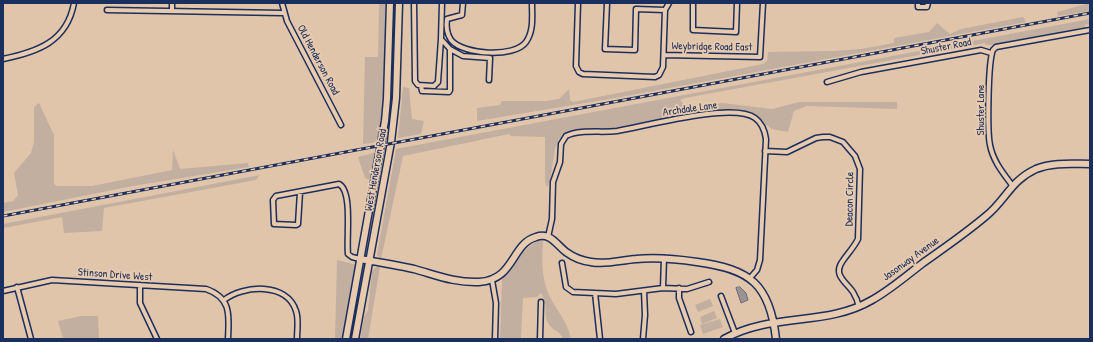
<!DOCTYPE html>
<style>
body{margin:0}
#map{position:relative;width:1093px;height:342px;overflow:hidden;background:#e0c5ab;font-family:"Patrick Hand",sans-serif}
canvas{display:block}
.frame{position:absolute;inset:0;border:4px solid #1b2f5e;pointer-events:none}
</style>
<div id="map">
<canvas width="1093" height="342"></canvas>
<div class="frame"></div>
</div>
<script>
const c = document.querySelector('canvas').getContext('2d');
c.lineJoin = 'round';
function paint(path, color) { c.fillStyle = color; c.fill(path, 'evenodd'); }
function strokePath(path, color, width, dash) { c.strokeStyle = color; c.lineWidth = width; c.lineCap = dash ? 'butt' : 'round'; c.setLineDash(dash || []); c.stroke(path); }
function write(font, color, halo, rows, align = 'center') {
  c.font = font + ' "Patrick Hand",sans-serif'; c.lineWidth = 3.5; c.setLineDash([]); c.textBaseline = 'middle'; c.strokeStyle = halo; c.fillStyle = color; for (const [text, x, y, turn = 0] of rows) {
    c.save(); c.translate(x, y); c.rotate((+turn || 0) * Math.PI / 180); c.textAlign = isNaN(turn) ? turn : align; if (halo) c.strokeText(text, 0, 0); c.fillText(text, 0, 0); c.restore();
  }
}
paint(new Path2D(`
 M379 3H387L384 105 379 142 363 144 365 57H378Z
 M1090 3V11L1058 16 1057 12Z
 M1023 17 1026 22 621 97 477 121V108L500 105 502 101H546L559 99 569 89 570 100 573 102 763 64 767 61 768 52 833 51 861 49 894 43V38L929 32 937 23 950 34 961 29Z
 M1090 19V24L1085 25 1086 28 991 45H986L985 43 685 98 680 100 688 108 722 103 772 109 799 102H897V109L807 106 794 111 788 132 772 129 751 113 720 111 608 129 575 131 559 139 555 149 550 181 547 187 545 182V137L511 136 509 134 403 156 381 259 377 255 396 149Z
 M403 87 409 88 412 119 424 121 421 134 398 138Z
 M39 103 54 135V184L57 186H92L172 170 173 150 180 169 248 163 249 167 133 186 3 212V203L13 201 18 195 14 173 31 153 34 142V107Z
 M377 152 370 180 365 178 358 157Z
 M260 175 256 180 104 208 102 231 64 233 62 217 3 228V224Z
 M543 240C542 259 541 277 549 295 556 310 568 322 571 339H563C560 330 552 331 548 323 543 315 549 306 541 293L537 297 523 298 521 339H500L502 279 525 250 537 241Z
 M337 260 357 265 343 339H335Z
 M377 266 380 267 368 339H360L364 317 368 310 372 271Z
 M710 299 713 306 698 312 695 305Z
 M714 311 717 318 702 324 700 317Z
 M81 316H98L99 339H63L58 321Z
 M720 319 723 327 703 334 700 325Z`), '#c2af9f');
const water = new Path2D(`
 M740 287 746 293 748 300 741 303 736 288Z`);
paint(water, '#9c9291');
strokePath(water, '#686a7d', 1);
const street = new Path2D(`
 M282 3 287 21 341 125
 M414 3 415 81 418 85 434 86 438 82 441 39
 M463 3 462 15 447 19C446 26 447 34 451 40 463 55 515 58 526 42 534 31 532 16 532 3
 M578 3 576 66 579 72 583 74 655 77 659 75 663 67 665 10 669 3
 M607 3 605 49 635 50 636 9 665 10
 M693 3V30L736 32 737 3
 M918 3V7H927L928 3
 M107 10 283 13
 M172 11V3
 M450 49 463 56 490 58 489 80
 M664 55 760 57 763 3
 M3 59C37 52 67 42 74 3
 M827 82 861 72 981 50 991 53
 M421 86 422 91 449 92 450 90V49L441 39 442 3
 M765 151 787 152 816 138 823 137H830L843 142 855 156 860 169 858 239C853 249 847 254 842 262 833 275 846 282 853 292 856 297 858 302 859 307
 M1012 185C1003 173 993 161 990 145 987 131 988 62 993 50L996 47 1090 30
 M300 192 298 224 296 225 274 224 273 200 276 196 339 184C353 191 346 239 348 254L352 257 360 259
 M548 237 552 219 553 182 560 162 561 144 566 136C581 129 601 133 617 131 646 126 733 102 755 118 762 123 765 132 766 139L760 260 757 270 750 278
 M562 263 566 287 573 292 616 294 663 288 687 289 709 282
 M492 280 496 303 495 339
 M140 285V303L157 339
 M17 287 31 339
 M663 288 664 258
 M679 288V298L691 332
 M3 291 52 280 206 289C232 298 229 316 228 339
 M595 293 600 339
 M721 296 735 333
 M224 300C243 285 287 282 296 311 299 319 297 330 297 339
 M540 339 541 302
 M643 339 645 315 644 291`);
const secondary = new Path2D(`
 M360 259C378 262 396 265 414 269 436 275 455 283 479 282 515 280 511 244 536 237 550 232 556 244 566 252 573 257 582 261 591 262 606 265 621 260 636 259 657 257 677 259 697 262 750 269 770 284 776 339
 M346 339 385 121 387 99 390 3
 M355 339 391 142 396 98 399 3
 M724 339C772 312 826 327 872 300 890 290 906 276 923 263 944 248 966 233 986 216 1006 200 1010 181 1036 169 1053 162 1072 164 1090 164`);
strokePath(street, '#1b2f5e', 7);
strokePath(secondary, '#1b2f5e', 9);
strokePath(street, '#e8cbae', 4);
strokePath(secondary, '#e8cbae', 6);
const rail = new Path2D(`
 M3 216 1090 13`);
strokePath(rail, '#1b2f5e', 3);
strokePath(rail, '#e8cbae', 1.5, [4.5]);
write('11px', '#1b2f5e', '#e8cbae', [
 ["Weybridge Road East",712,47,1],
 ["Shuster Road",946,47,-11],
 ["Old Henderson Road",318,60,62],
 ["Archdale Lane",690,109,-8],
 ["Shuster Lane",981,110,-90],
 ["West Henderson Road",376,170,-80],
 ["Deacon Circle",850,199,-89],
 ["Jasonway Avenue",911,259,-36],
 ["Stinson Drive West",115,275,4]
]);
</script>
